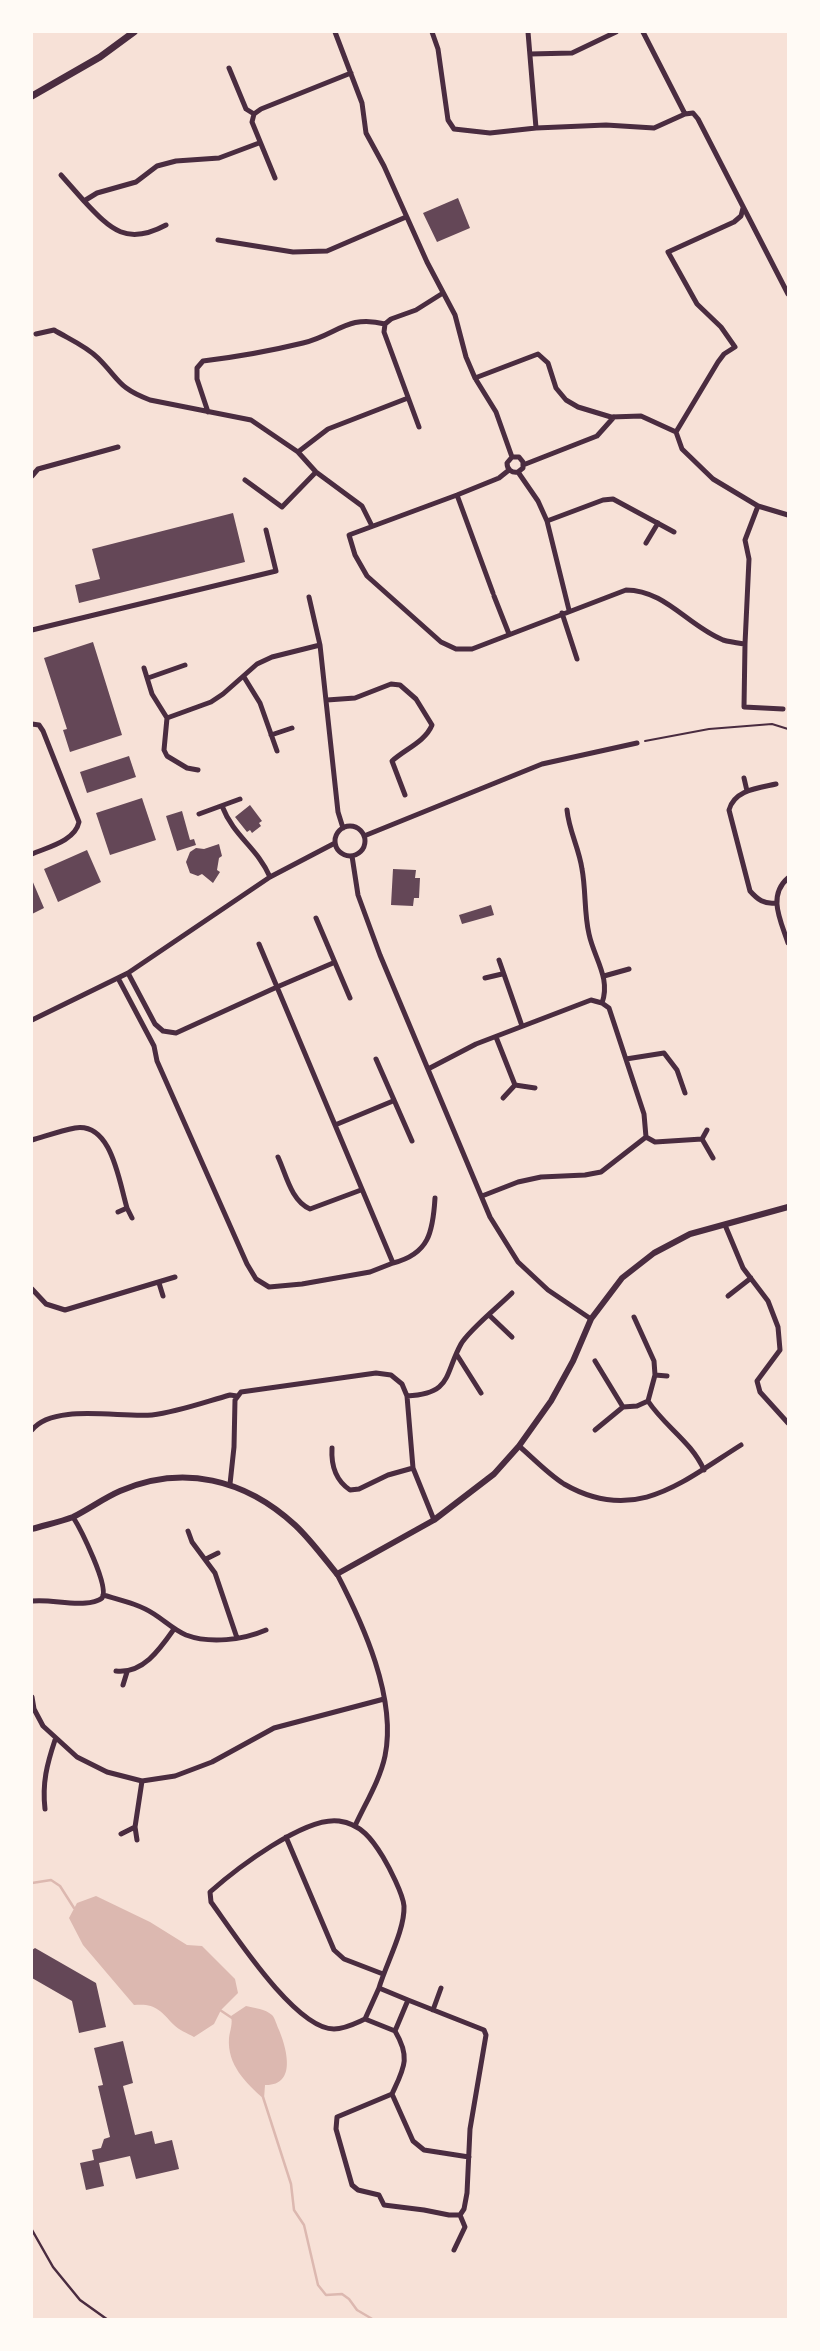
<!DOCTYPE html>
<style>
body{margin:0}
#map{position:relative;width:820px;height:2351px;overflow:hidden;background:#f7e1d7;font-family:Inter,sans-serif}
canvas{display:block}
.frame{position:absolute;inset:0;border:33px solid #fffaf5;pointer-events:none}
</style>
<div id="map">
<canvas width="820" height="2351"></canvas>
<div class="frame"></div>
</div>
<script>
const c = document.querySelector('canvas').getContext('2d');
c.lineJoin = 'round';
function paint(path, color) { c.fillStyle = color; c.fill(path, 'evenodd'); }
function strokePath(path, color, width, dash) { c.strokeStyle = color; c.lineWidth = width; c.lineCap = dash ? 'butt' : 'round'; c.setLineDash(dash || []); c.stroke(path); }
paint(new Path2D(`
 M96 1896 150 1922 187 1945 202 1946 235 1979 238 1993 221 2010 214 2024 194 2037C187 2033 179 2030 174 2025 160 2010 155 2003 134 2005L83 1945 69 1918 77 1903Z
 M246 2006C255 2008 265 2009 272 2015 275 2018 277 2026 279 2030 287 2049 297 2086 265 2085L264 2099C246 2083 227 2065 229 2038 230 2030 233 2024 231 2016Z`), '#dcb8b0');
strokePath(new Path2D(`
 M32 1883 51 1880 60 1886 74 1908
 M220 2010 232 2018
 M263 2097 291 2184 294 2210 304 2225 318 2285 326 2295 342 2294 349 2299 357 2310 374 2320`), '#dcb8b0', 2.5);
paint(new Path2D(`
 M458 198 470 228 437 242 423 213Z
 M233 513 245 562 79 603 75 585 100 579 92 549Z
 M93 642 122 735 70 752 63 730 67 729 44 658Z
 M129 756 136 777 87 793 80 772Z
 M142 798 156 840 110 855 96 813Z
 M250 805 262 821 259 823 261 826 252 833 250 830 247 832 235 817Z
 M182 811 190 840 194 839 196 845 177 851 166 816Z
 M219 844 222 856 219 858 217 870 220 872 213 883 202 874 198 876 190 873 186 862 190 852 196 848 204 849Z
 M87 850 101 882 58 902 44 869Z
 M393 869 416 870 415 878H420L419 898H414L413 906 391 905Z
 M32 880 44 908 32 914Z
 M491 905 494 915 462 924 459 915Z
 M35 1948 96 1983 106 2027 79 2033 72 2001 32 1978V1950Z
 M123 2041 133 2083 123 2086 135 2135 152 2131 155 2144 172 2140 179 2169 136 2179 130 2156 99 2163 104 2186 86 2190 80 2163 94 2160 92 2150 101 2148 104 2139 110 2137 98 2086 103 2085 94 2048Z`), '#644757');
strokePath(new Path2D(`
 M645 741 709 729 772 724 788 729`), '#4a2c40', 2);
strokePath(new Path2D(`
 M32 2230 53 2267 80 2300 108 2320`), '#4a2c40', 2.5);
strokePath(new Path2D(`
 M335 32 362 103 366 133 384 166 427 262 455 315 466 357 475 378 496 412 512 457 507 463C507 470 512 473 518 472L523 468V462L519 457H512
 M432 32 438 49 448 120 454 129 490 133 536 128
 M528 32 536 128 606 125 654 128 685 114 693 113 698 119 788 294
 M643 32 685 114
 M530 54 572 53 616 32
 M229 68 246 109 254 114
 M61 175 84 201
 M275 178 252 122 254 114 261 109 351 73
 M743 208 741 216 734 222 668 252 697 304 721 327 735 347 724 354 718 362 676 432 682 449 713 479 758 506 788 515
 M166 225C127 246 111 230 84 201L97 193 136 182 157 166 176 161 219 158 259 143
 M218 240 293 252 327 251 406 217
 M36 334 54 330C69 339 86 346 98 358 120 380 118 388 150 400L251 420 298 452 328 429 408 398
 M475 378 538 354 548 363 556 388 566 400 578 407 611 417 641 416 676 432
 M208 412 197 379V368L203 361C236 357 270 351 303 343 337 335 347 314 385 324
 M419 427 384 332 385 324 391 319 416 310 443 293
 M298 452 316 472 362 506 372 526
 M523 465 597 436 614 417
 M509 470 499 478 457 495 349 535 355 555 367 576 441 642 456 649H472L626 590C665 590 688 626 723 640 730 642 738 643 745 644L749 559 745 540 758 506
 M518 472 538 501 547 521 569 610
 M32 476 38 469 118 447
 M245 480 282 507 316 472
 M457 495 493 593
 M547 521 603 500 613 499 674 532
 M646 543 658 523
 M494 596 509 634
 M309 597 320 645 338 812 343 828
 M562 613 577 659
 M32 630 276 571 266 530
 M745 644 744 707 783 709
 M144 668 152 694 167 718 164 750 167 756 187 768 198 770
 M244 677 260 703 277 751
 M148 678 185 665
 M327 700 355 698 391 684 400 685 416 699 432 725C425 742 405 749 392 761L405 795
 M167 718 211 702 223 694 257 664 272 657 320 645
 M32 724 39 725 43 731 79 822C75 841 48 847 32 854
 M271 735 292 728
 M744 778 747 791
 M222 806C234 837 257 847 270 877
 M567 810C569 831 579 848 582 869 586 890 584 913 589 934 594 958 611 978 602 1003
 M199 814 240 799
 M335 841a15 15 0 1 1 30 0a15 15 0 1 1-30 0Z
 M364 836 542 764 637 743
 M352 856 358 895 380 955 490 1217 518 1262 548 1290 591 1319
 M788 878C767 896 781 921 788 943
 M775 903C764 904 758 900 750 891L729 810C734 790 758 788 776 784
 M316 918 350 998
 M259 944 277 987 333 963
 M499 960 522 1026
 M604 976 629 969
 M118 978 154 1046 157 1061 247 1264 256 1279 269 1287 302 1284 370 1272 393 1263 277 987 176 1033 163 1031 155 1024 128 973
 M485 978 502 974
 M32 1020 128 973 270 877 335 843
 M496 1037 515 1085 535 1088
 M376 1059 412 1141
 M626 1059 664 1053 677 1070 685 1093
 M428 1069 476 1044 591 1000 602 1003 609 1008 644 1114 646 1137 601 1172 585 1175 541 1177 518 1182 482 1196
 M503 1098 515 1085
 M335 1125 393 1101
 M646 1137 655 1142 702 1139 707 1130
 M702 1139 713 1158
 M32 1140C46 1136 60 1131 75 1128 112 1122 119 1182 127 1208L118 1212
 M278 1157C286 1174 291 1201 310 1209L361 1190
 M127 1208 132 1218
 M725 1225 743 1268 768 1301 778 1327 780 1350 757 1381 760 1392 788 1423
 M393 1263C429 1254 433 1232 435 1198
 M159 1283 163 1296
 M32 1289 46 1304 65 1310 175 1277
 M728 1296 751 1278
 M489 1315 512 1337
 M634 1317 654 1361 655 1375 648 1401C665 1427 691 1441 704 1470
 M457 1355 481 1393
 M595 1361 623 1407
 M655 1375 667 1376
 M407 1396C452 1394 444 1375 461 1344 469 1330 499 1306 512 1293
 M32 1430C53 1403 120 1418 152 1415 178 1412 205 1402 230 1395L237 1396
 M595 1430 623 1407 637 1406 648 1401
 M519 1446C533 1458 548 1474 564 1484 635 1525 682 1482 741 1445
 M332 1448C331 1465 335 1480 350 1490L359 1489 388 1475 413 1468
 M230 1484 234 1447 235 1400 241 1392 376 1373 391 1375 402 1384 407 1396 413 1468 434 1520
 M188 1531 192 1542 215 1573 237 1638
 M206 1559 218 1553
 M337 1574C363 1624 397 1698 385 1756 380 1780 365 1804 355 1826
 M103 1595C120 1600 139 1604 154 1614 165 1621 174 1630 186 1635 210 1644 243 1640 266 1630
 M32 1601C50 1599 68 1605 86 1603 90 1603 99 1601 102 1598 110 1587 80 1528 73 1517
 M116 1671C143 1674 160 1649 174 1629
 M123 1685 127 1672
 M32 1697 34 1709 43 1726 77 1757 107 1772 142 1781 175 1776 212 1762 274 1728 384 1699
 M45 1809C42 1783 47 1764 55 1740
 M121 1834 135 1827
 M286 1837 334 1950 344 1959 383 1974
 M137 1840 135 1827 142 1781
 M379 1988 408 2000 395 2031 365 2019Z
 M408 2000 484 2030 486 2035 470 2129 467 2193 464 2209 460 2215 465 2227 454 2250
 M433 2010 441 1988
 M365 2019C356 2023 345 2029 334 2029 295 2029 233 1932 211 1902L210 1892C236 1869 305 1816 339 1821 361 1824 372 1839 383 1857 389 1867 403 1894 404 1906 405 1930 386 1964 379 1988
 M395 2031C411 2058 404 2068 392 2094L337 2117 336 2129 352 2185 358 2190 379 2195 384 2205 424 2210 449 2215H460
 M392 2094 413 2141 424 2150 469 2157`), '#4a2c40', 5);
strokePath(new Path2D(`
 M32 1529C45 1525 60 1522 73 1517 89 1509 104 1498 120 1491 183 1464 245 1479 295 1525 310 1539 324 1558 337 1574L434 1520 494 1474 519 1446 551 1401 573 1361 591 1319 622 1278 654 1253 690 1234 788 1207`), '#4a2c40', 6);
strokePath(new Path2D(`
 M32 96 100 57 134 32`), '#4a2c40', 7);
</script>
